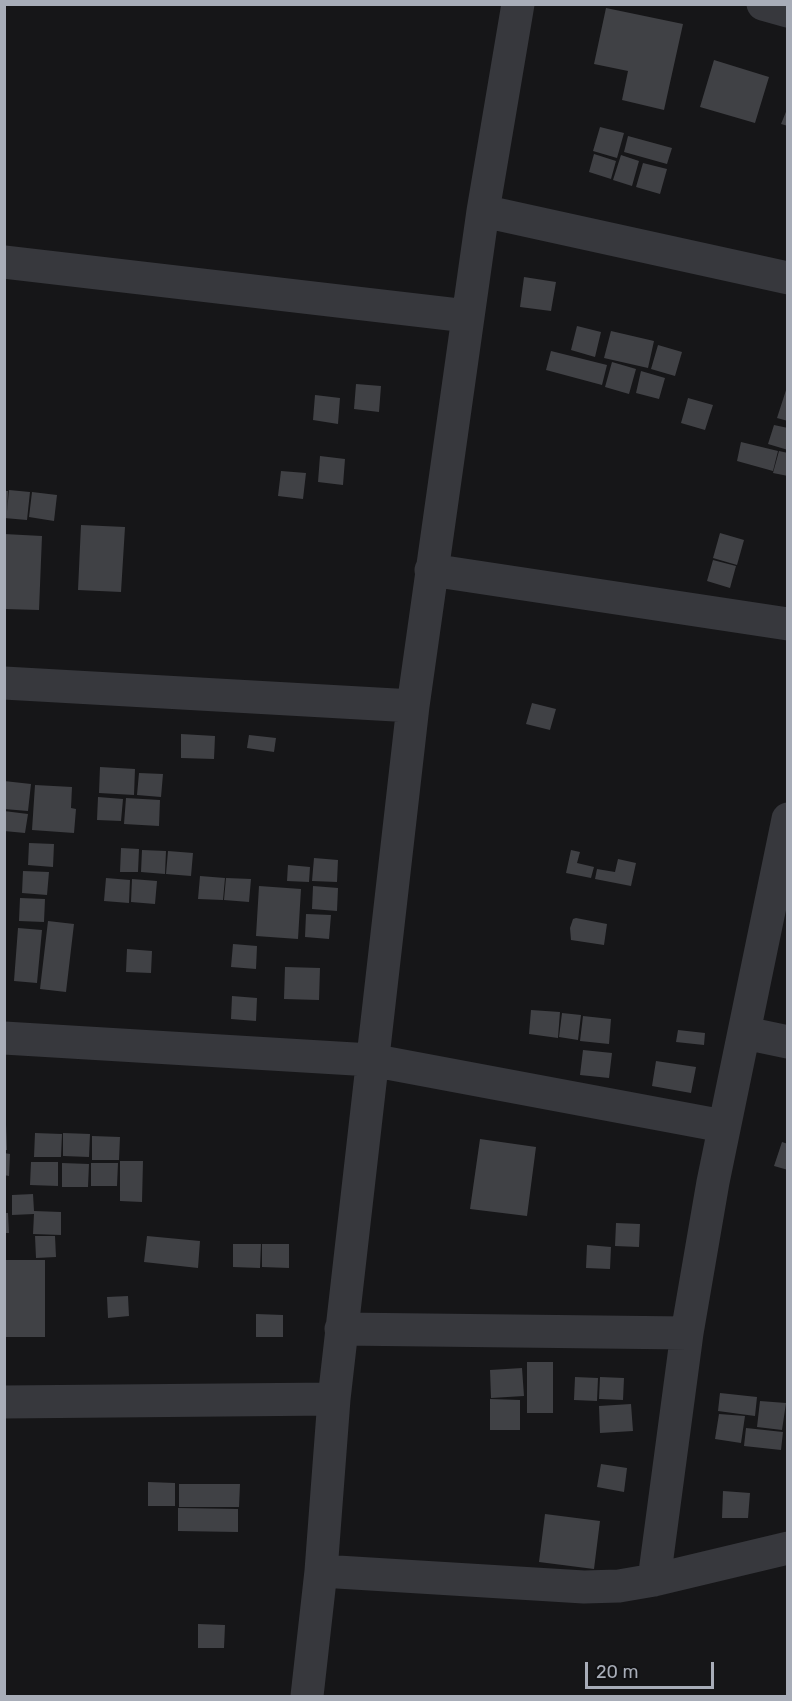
<!DOCTYPE html>
<style>
body{margin:0}
#map{position:relative;width:792px;height:1701px;overflow:hidden;background:#161618;font-family:Rubik,sans-serif}
canvas{display:block}
.frame{position:absolute;inset:0;border:6px solid #a8adb8;pointer-events:none}
.scale{position:absolute;left:585px;top:1662px;width:129px;height:27px;box-sizing:border-box;border:3px solid #a8adb8;border-top:0;padding-left:8px;font-size:18px;line-height:21px;white-space:nowrap;color:#a8adb8;-webkit-text-stroke:4px #111113;paint-order:stroke}
</style>
<div id="map">
<canvas width="792" height="1701"></canvas>
<div class="frame"></div>
<div class="scale">20 m</div>
</div>
<script>
const c = document.querySelector('canvas').getContext('2d');
c.lineJoin = 'round';
function paint(path, color) { c.fillStyle = color; c.fill(path, 'evenodd'); }
function strokePath(path, color, width, dash) { c.strokeStyle = color; c.lineWidth = width; c.lineCap = dash ? 'butt' : 'round'; c.setLineDash(dash || []); c.stroke(path); }
paint(new Path2D(`
 M606 8 683 24 664 110 622 100 628 71 594 64Z
 M714 60 769 77 755 123 700 107Z
 M788 107V126L781 124Z
 M600 127 624 133 617 158 593 151Z
 M628 136 672 148 667 164 624 152Z
 M594 154 616 161 611 179 589 172Z
 M621 155 639 161 632 186 613 180Z
 M643 163 667 169 660 194 636 187Z
 M524 277 556 282 551 311 520 307Z
 M577 326 601 332 595 357 571 350Z
 M611 331 654 341 648 368 604 358Z
 M658 345 682 352 675 376 651 369Z
 M551 351 607 365 602 385 546 370Z
 M612 362 636 369 629 394 605 387Z
 M641 371 665 378 659 399 636 393Z
 M356 384 381 386 379 412 354 409Z
 M788 384V421L777 418Z
 M315 395 340 398 338 424 313 420Z
 M688 398 713 405 705 430 681 423Z
 M774 425 788 428V450L768 444Z
 M741 442 778 451 773 471 737 461Z
 M779 451 788 453V476L773 473Z
 M320 456 345 459 343 485 318 482Z
 M281 471 306 473 303 499 278 496Z
 M9 490 30 492 27 520 4 518V491H8L7 512Z
 M32 492 57 495 54 521 29 517Z
 M81 525 125 527 121 592 78 590Z
 M720 533 744 540 737 565 713 558Z
 M4 534 42 536 39 610 4 609Z
 M713 560 736 566 730 588 707 581Z
 M532 703 556 709 550 730 526 724Z
 M181 734 215 736 214 759 181 758Z
 M249 735 276 738 274 752 247 748Z
 M100 767 135 769 134 795 99 793Z
 M139 773 163 774 161 797 137 795Z
 M4 781 31 784 28 811 4 809Z
 M35 785 72 787 71 808 76 809 74 833 32 830Z
 M98 797 123 799 121 821 97 820Z
 M126 798 160 800 159 826 124 824Z
 M4 811 28 814 25 833 4 831Z
 M29 843 54 844 53 867 28 865Z
 M121 848 139 849 138 872H120Z
 M142 850 166 851 165 874 141 872Z
 M571 850 580 852 577 863 594 867 591 878 566 873Z
 M168 851 193 853 191 876 166 874Z
 M314 858 338 860 337 882 312 881Z
 M618 859 636 863 631 886 595 879 597 869 615 872Z
 M288 865 310 867 309 882 287 881Z
 M23 871 49 872 47 895 22 893Z
 M200 876 225 878 223 900 198 899Z
 M106 878 130 880 129 903 104 901Z
 M226 878 251 879 249 902 224 900Z
 M132 879 157 881 155 904 131 902Z
 M259 886 301 889 298 939 256 936Z
 M313 886 338 888 337 911 312 909Z
 M20 898 45 899 44 922 19 921Z
 M306 914 331 915 329 939 305 937Z
 M576 918 607 924 604 945 571 940 570 928 573 919Z
 M48 921 74 924 66 992 40 989Z
 M18 928 42 930 37 983 14 981Z
 M233 944 257 946 256 969 231 967Z
 M127 949 152 951 151 973 126 972Z
 M285 967 320 968 319 1000 284 999Z
 M232 996 257 998 256 1021 231 1019Z
 M531 1010 560 1012 558 1038 529 1034Z
 M562 1013 581 1015 578 1040 559 1037Z
 M583 1016 611 1019 609 1044 580 1041Z
 M678 1030 705 1033 704 1045 676 1042Z
 M583 1050 612 1053 609 1078 580 1075Z
 M656 1061 696 1067 691 1093 652 1086Z
 M5 1124H6L7 1150H5Z
 M35 1133 62 1134 61 1157H34Z
 M63 1133 90 1134 89 1157 63 1156Z
 M92 1136 120 1137 119 1160H92Z
 M480 1139 536 1147 527 1216 470 1209Z
 M782 1142 788 1144V1170L774 1166Z
 M4 1153 10 1154 9 1176 4 1175Z
 M120 1161H143L142 1202 120 1201Z
 M31 1162H58V1186L30 1185Z
 M62 1163 89 1164 88 1187H62Z
 M91 1163H118L117 1186H91Z
 M33 1194 34 1211 61 1212V1235L33 1234 34 1214 12 1215V1195Z
 M4 1213H8L9 1233H4Z
 M616 1223 640 1224 639 1247 615 1246Z
 M35 1236H55L56 1257 36 1258Z
 M147 1236 200 1241 198 1268 144 1262Z
 M233 1244H261L260 1268 233 1267Z
 M262 1244H289V1268L262 1267Z
 M587 1245 611 1247 610 1269 586 1268Z
 M4 1260H45V1337H4Z
 M128 1296 129 1316 108 1318 107 1297Z
 M256 1314 283 1315V1337H256Z
 M527 1362H553V1413H527Z
 M522 1368 524 1396 491 1398 490 1370Z
 M575 1377 598 1378 597 1401 574 1400Z
 M600 1377 624 1378 623 1400 599 1399Z
 M720 1393 757 1397 755 1416 718 1411Z
 M490 1399 520 1400V1430H490Z
 M760 1401 786 1403 782 1430 757 1427Z
 M631 1404 633 1431 600 1433 599 1406Z
 M719 1414 745 1416 741 1443 715 1439Z
 M746 1428 783 1432 781 1450 744 1446Z
 M601 1464 627 1468 624 1492 597 1487Z
 M148 1482 175 1483V1506H148Z
 M179 1484H240L239 1507H179Z
 M723 1491 750 1493 748 1518H722Z
 M178 1508 238 1509V1532L178 1531Z
 M545 1514 600 1521 594 1569 539 1562Z
 M198 1624 225 1625 224 1648H198Z`), '#404145');
strokePath(new Path2D(`
 M763 4 788 11
 M483 211 788 278
 M4 262 467 316
 M431 570 788 624
 M4 683 413 706
 M745 1033 788 1042
 M4 1038 371 1060 723 1126
 M341 1329 687 1333
 M4 1402 334 1399
 M321 1571 584 1587 619 1586 654 1580 788 1548
 M654 1580 687 1333 713 1182 788 819
 M307 1696 321 1571 334 1399 413 706 483 211 518 4`), '#37383d', 33);
</script>
